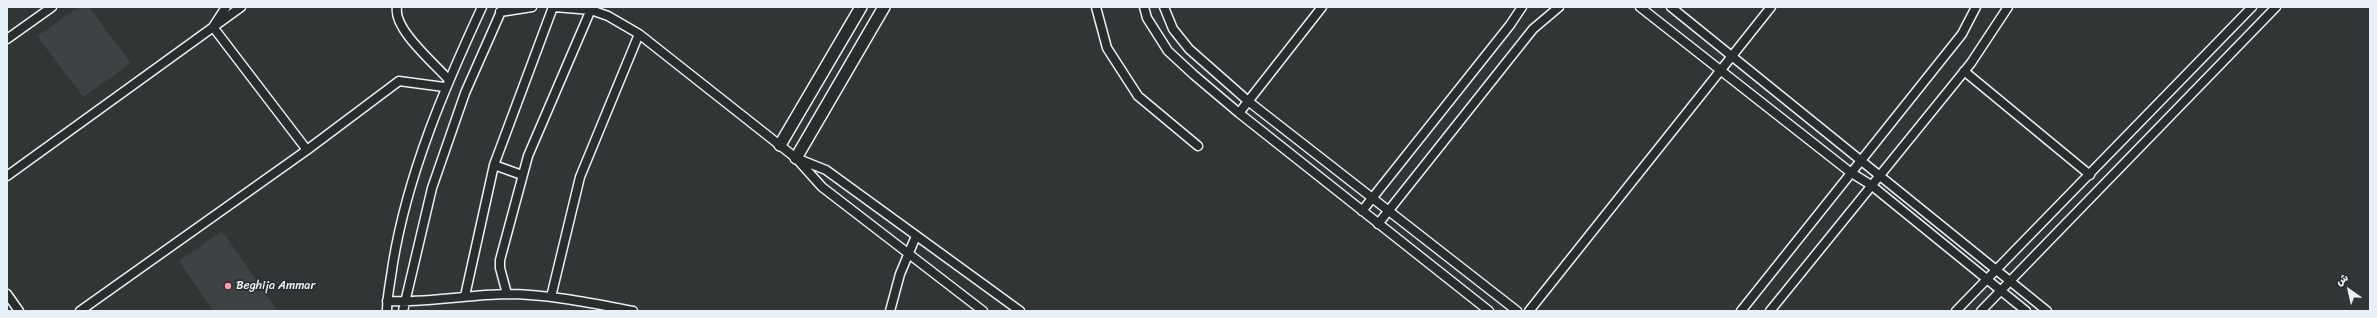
<!DOCTYPE html>
<meta charset="utf-8">
<style>
body{margin:0}
#map{position:relative;width:2377px;height:318px;overflow:hidden;background:#323536;font-family:Sriracha,"Playpen Sans Arabic",sans-serif}
canvas{display:block}
.frame{position:absolute;inset:0;border:8px solid #e8f1f8;pointer-events:none}
.north{position:absolute;left:2329px;top:270px;width:40px;height:40px;-webkit-text-stroke:3px #2a2d2e;paint-order:stroke;rotate:326deg;font-size:11px;font-weight:700;line-height:16px;text-align:center;color:#e8f1f8}
.north::after{content:'';display:block;margin:auto;width:14px;height:18px;background:#e8f1f8;clip-path:polygon(50% 0,100% 100%,50% 72%,0 100%)}
</style>
<div id="map">
<canvas width="2377" height="318"></canvas>
<div class="frame"></div>
<div class="north">ش</div>
</div>
<script>
const c = document.querySelector('canvas').getContext('2d');
c.lineJoin = 'round';
function paint(path, color) { c.fillStyle = color; c.fill(path, 'evenodd'); }
function strokePath(path, color, width, dash) { c.strokeStyle = color; c.lineWidth = width; c.lineCap = dash ? 'butt' : 'round'; c.setLineDash(dash || []); c.stroke(path); }
function write(font, color, halo, rows, align = 'center') {
  c.font = font + ' Sriracha,sans-serif'; c.lineWidth = 3.5; c.setLineDash([]); c.textBaseline = 'middle'; c.strokeStyle = halo; c.fillStyle = color; for (const [text, x, y, turn = 0] of rows) {
    c.save(); c.translate(x, y); c.rotate((+turn || 0) * Math.PI / 180); c.textAlign = isNaN(turn) ? turn : align; if (halo) c.strokeText(text, 0, 0); c.fillText(text, 0, 0); c.restore();
  }
}
paint(new Path2D(`
 M79 7H89L131 63 83 97 37 36Z
 M222 231 278 311H213L179 261Z`), '#3f4244');
const street = new Path2D(`
 M226 7 213 27 307 150
 M397 7C393 29 434 63 448 79
 M554 7 591 10 608 16 639 34 796 158
 M1096 7 1107 48 1138 96 1198 146
 M1144 7 1147 18 1168 51 1194 75 1239 113 1489 311
 M1164 7 1173 29 1189 49 1248 101 1517 311
 M1640 7 1850 172 1871 185 2026 311
 M1671 7 2047 311
 M500 12 532 7
 M7 39 52 7
 M1964 71 2090 175
 M1239 113 1322 7
 M494 165 522 175
 M7 176 241 7
 M1362 211 1510 25 1522 7
 M1378 224 1533 29 1559 7
 M7 294 19 311
 M507 294 500 268V260L528 156 592 7
 M465 296 494 165 553 7
 M551 297 580 177 639 34
 M387 301C427 303 466 295 506 294 548 294 591 303 633 311
 M80 311 307 150 399 81 444 87
 M387 311C387 295 391 279 393 263 408 173 444 89 482 7
 M403 311 432 188 465 93 503 7
 M890 311 900 274 916 236
 M983 311 822 187 796 158 826 170 1020 311
 M1529 311 1771 7
 M1741 311 1962 34 1976 7
 M1770 311 1971 63 2008 7
 M1956 311 2252 7
 M1981 311 2276 7`);
const secondary = new Path2D(`
 M780 145 861 7
 M796 158 884 7`);
strokePath(street, '#e8f1f8', 11);
strokePath(secondary, '#e8f1f8', 14);
strokePath(street, '#2a2d2e', 8);
strokePath(secondary, '#2a2d2e', 11);
for (const [x, y, r, color] of [
 [228,286,4,"#ff9aa2"]
]) { const dot = new Path2D(); dot.arc(x, y, r, 0, 2 * Math.PI); c.fillStyle = color; c.fill(dot); strokePath(dot, '#2a2d2e', 1.5); }
write('12px', '#e8f1f8', '#2a2d2e', [
 ["Beghija Ammar",236,286]
], 'left');
</script>
